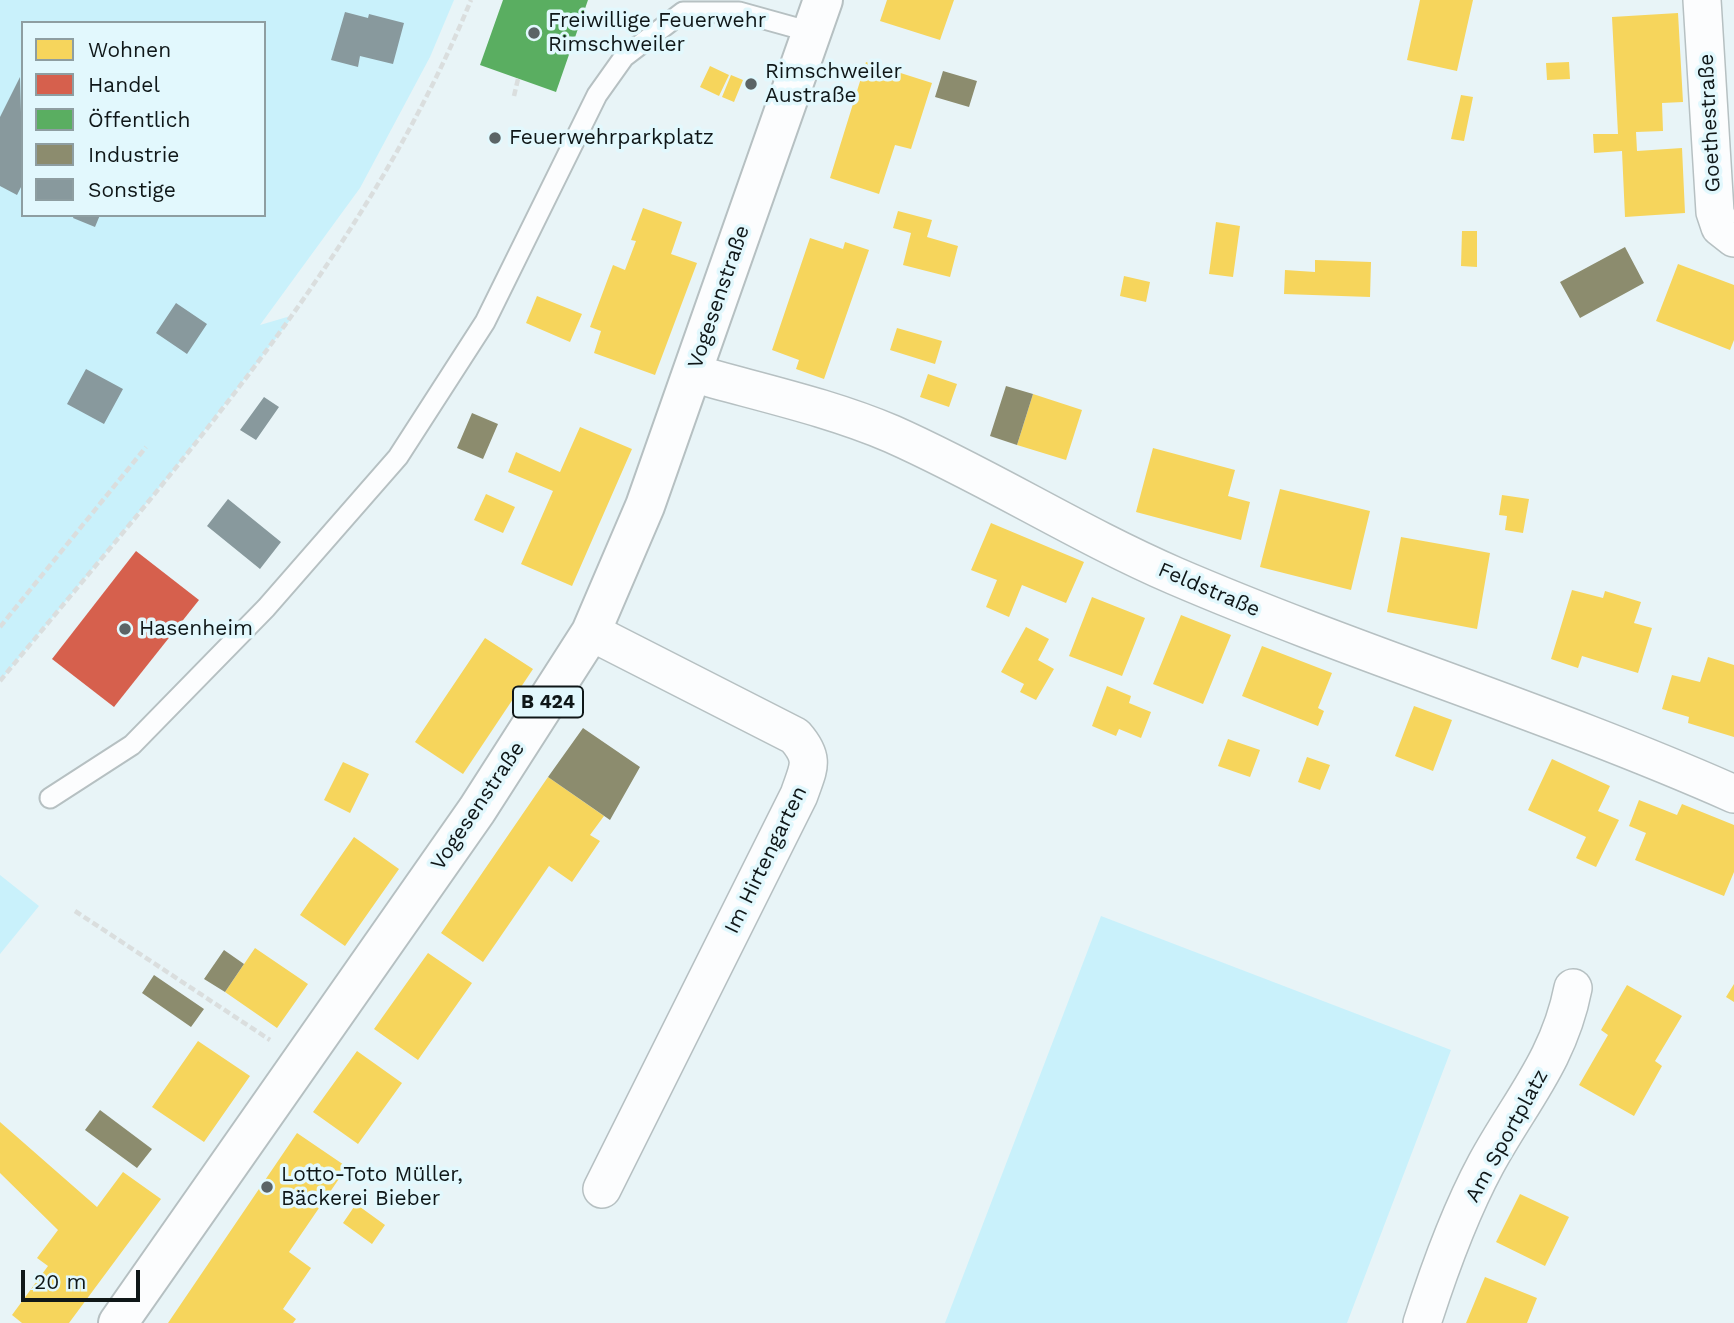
<!DOCTYPE html>
<meta charset="utf-8">
<style>
body{margin:0}
#map{position:relative;width:1734px;height:1323px;overflow:hidden;background:#e8f4f7;font-family:"Work Sans",sans-serif}
canvas{display:block}
.legend{position:absolute;left:21px;top:21px;width:245px;height:196px;box-sizing:border-box;background:#e2f8fd;border:2px solid #8e9ea1;margin:0;padding:9px 12px;list-style:none;font-size:21px;color:#0f1718}
.legend li{display:flex;align-items:center;gap:14px;height:35px}
.legend b{width:35px;border:2px solid #8e9ea1}
.scale{position:absolute;left:21px;top:1270px;width:119px;height:32px;box-sizing:border-box;border:4px solid #0f1718;border-top:0;padding-left:9px;font-size:21px;line-height:24px;white-space:nowrap;color:#0f1718;-webkit-text-stroke:5px #e2f8fd;paint-order:stroke}
</style>
<div id="map">
<canvas width="1734" height="1323"></canvas>
<ul class="legend">
<li><b style="height:19px;background:#f6d55c"></b>Wohnen</li>
<li><b style="height:19px;background:#d6604d"></b>Handel</li>
<li><b style="height:19px;background:#5aae61"></b>Öffentlich</li>
<li><b style="height:19px;background:#8c8c6e"></b>Industrie</li>
<li><b style="height:19px;background:#88999d"></b>Sonstige</li>
</ul>
<div class="scale">20 m</div>
</div>
<script>
const c = document.querySelector('canvas').getContext('2d');
c.lineJoin = 'round';
function paint(path, color) { c.fillStyle = color; c.fill(path, 'evenodd'); }
function strokePath(path, color, width, dash) { c.strokeStyle = color; c.lineWidth = width; c.lineCap = dash ? 'butt' : 'round'; c.setLineDash(dash || []); c.stroke(path); }
function write(font, color, halo, rows, align = 'center') {
  c.font = font + ' "Work Sans",sans-serif'; c.lineWidth = 7; c.setLineDash([]); c.textBaseline = 'middle'; c.strokeStyle = halo; c.fillStyle = color; for (const [text, x, y, turn = 0] of rows) {
    c.save(); c.translate(x, y); c.rotate((+turn || 0) * Math.PI / 180); c.textAlign = isNaN(turn) ? turn : align; if (halo) c.strokeText(text, 0, 0); c.fillText(text, 0, 0); c.restore();
  }
}
paint(new Path2D(`
 M0 0H454L430 57 360 188 260 325 294 315 172 472 0 681ZM23 23H264V215H23Z
 M0 875 39 906 0 954Z
 M1101 916 1451 1050 1347 1323H945Z`), '#c9f1fb');
paint(new Path2D(`
 M887 0H954L940 40 880 21Z
 M1420 0H1473L1457 71 1407 60Z
 M1678 13 1683 102 1662 103 1663 131 1636 132 1637 151 1682 148 1685 213 1625 217 1622 151 1594 153 1593 134H1618L1612 17Z
 M866 62 932 83 911 149 895 145 879 194 830 178Z
 M1569 62 1570 79 1547 80 1546 63Z
 M710 66 729 75 719 96 700 87Z
 M731 75 743 80 734 102 722 97Z
 M1461 95 1473 97 1464 141 1451 139Z
 M643 208 682 222 671 254 697 263 655 375 594 353 601 331 590 327 613 265 625 270 636 241 631 240Z
 M898 211 932 220 927 237 958 246 950 277 903 265 911 233 893 228Z
 M1216 222 1240 226 1233 277 1209 274Z
 M1462 231H1477V267L1461 266Z
 M810 238 843 249 845 242 869 250 824 379 796 369 799 360 772 350Z
 M1315 260 1371 262 1370 297 1284 294 1285 270 1315 272Z
 M1678 264 1734 285V340L1730 350 1656 321Z
 M1124 276 1150 282 1146 302 1120 296Z
 M537 296 582 314 570 342 526 323Z
 M897 328 942 341 935 364 890 350Z
 M928 374 957 384 949 407 920 397Z
 M1033 394 1082 410 1066 460 1017 445Z
 M580 427 632 449 572 586 521 564 553 491 508 472 516 452 560 472Z
 M1153 448 1235 470 1228 496 1250 502 1241 540 1136 512Z
 M1280 489 1370 511 1351 590 1260 567Z
 M486 494 515 507 503 533 474 520Z
 M1502 495 1529 499 1523 533 1505 530 1507 516 1499 515Z
 M991 523 1084 562 1066 603 1022 585 1009 617 986 607 997 580 971 570Z
 M1401 537 1490 553 1477 629 1387 612Z
 M1572 590 1603 598 1605 591 1641 602 1634 623 1652 628 1638 673 1582 656 1578 668 1551 659Z
 M1092 597 1145 618 1122 676 1069 656Z
 M1181 615 1231 635 1203 704 1153 684Z
 M1026 627 1049 639 1038 660 1054 669 1036 700 1020 692 1024 684 1001 672Z
 M485 638 533 669 463 774 415 742Z
 M1262 646 1332 673 1318 708 1324 711 1318 726 1242 696Z
 M1708 657 1734 665V737L1688 723 1689 717 1662 709 1672 675 1700 682Z
 M1107 686 1131 696 1129 703 1151 712 1141 738 1119 729 1116 736 1092 726Z
 M1414 706 1452 720 1433 771 1395 756Z
 M1228 739 1260 750 1250 777 1218 766Z
 M1307 757 1330 765 1320 790 1298 782Z
 M1552 759 1610 786 1598 811 1619 820 1596 867 1576 858 1586 837 1528 810Z
 M343 762 369 774 350 813 324 800Z
 M548 777 604 816 590 835 600 841 572 882 549 866 483 962 441 933Z
 M1639 800 1677 815 1682 804 1734 825V872L1724 896 1635 860 1646 833 1629 826Z
 M354 837 399 869 345 946 300 915Z
 M255 948 308 984 277 1028 225 992Z
 M428 953 472 983 418 1060 374 1029Z
 M1734 984V1002L1726 997Z
 M1627 985 1682 1016 1655 1061 1662 1066 1634 1116 1579 1085 1608 1035 1601 1030Z
 M198 1041 250 1076 204 1142 152 1107Z
 M357 1051 402 1083 358 1144 313 1112Z
 M0 1122 97 1207 123 1172 161 1199 69 1323H22L12 1315 48 1266 37 1258 58 1230 0 1173Z
 M297 1133 347 1167 289 1252 311 1268 283 1309 296 1319 293 1323H168Z
 M1520 1194 1569 1217 1545 1266 1496 1242Z
 M356 1204 385 1225 372 1244 343 1223Z
 M1485 1277 1537 1298 1527 1323H1466Z`), '#f6d55c');
paint(new Path2D(`
 M136 551 199 600 114 707 52 659Z`), '#d6604d');
paint(new Path2D(`
 M503 0H588L556 92 480 65Z`), '#5aae61');
paint(new Path2D(`
 M943 71 977 81 969 107 935 97Z
 M1625 247 1644 283 1580 318 1560 282Z
 M1006 386 1033 394 1017 445 990 436Z
 M472 413 498 424 483 459 457 448Z
 M583 728 640 767 610 820 548 777Z
 M224 950 244 964 225 992 204 979Z
 M154 975 204 1009 191 1027 142 993Z
 M100 1110 152 1149 137 1168 85 1130Z`), '#8c8c6e');
paint(new Path2D(`
 M345 12 368 18 369 14 404 23 393 64 360 56 358 67 331 60Z
 M20 77 23 183 17 195 0 186V117Z
 M74 215H100L95 227 73 218Z
 M176 303 207 324 187 354 156 333Z
 M86 369 123 389 104 424 67 404Z
 M264 397 279 407 256 440 240 430Z
 M228 499 281 542 260 569 207 526Z`), '#88999d');
const service = new Path2D(`
 M50 798 132 745 266 608 398 457 485 322 597 95 624 57 683 12H739L811 32`);
const minor = new Path2D(`
 M1702 0 1715 212 1720 227 1734 238
 M692 373C758 392 829 407 892 434 989 477 1078 534 1175 576 1359 655 1551 713 1734 794
 M591 632 795 736C816 760 808 768 799 795L602 1189
 M1422 1323C1439 1270 1459 1214 1486 1164 1519 1103 1559 1060 1573 988`);
const primary = new Path2D(`
 M118 1323 477 810 591 632 645 506 823 0`);
strokePath(service, '#b6c0c2', 23);
strokePath(minor, '#b6c0c2', 40);
strokePath(primary, '#b6c0c2', 42);
strokePath(new Path2D(`
 M514 96 518 79
 M0 627 146 447
 M0 681C175 468 365 258 471 0
 M75 911 270 1040`), '#dadede', 4.5, [7, 3.5]);
strokePath(service, '#fcfdfe', 19);
strokePath(minor, '#fcfdfe', 37);
strokePath(primary, '#fcfdfe', 38);
for (const [x, y, r, color] of [
 [534,33,7,"#5b6466"],
 [751,84,7,"#5b6466"],
 [495,138,7,"#5b6466"],
 [125,629,7,"#5b6466"],
 [267,1187,7,"#5b6466"]
]) { const dot = new Path2D(); dot.arc(x, y, r, 0, 2 * Math.PI); c.fillStyle = color; c.fill(dot); strokePath(dot, '#e2f8fd', 2.5); }
for (const [x, y, w] of [
 [548,702,70]
]) { const box = new Path2D(); box.roundRect(x - w / 2, y - 15.5, w, 31, 5); c.fillStyle = '#e2f8fd'; c.fill(box); strokePath(box, '#0f1718', 2); }
write('bold 19px', '#0f1718', null, [
 ["B 424",548,702]
]);
write('21px', '#0f1718', '#e2f8fd', [
 ["Freiwillige Feuerwehr",548,21],
 ["Rimschweiler",548,45],
 ["Rimschweiler",765,72],
 ["Austraße",765,96],
 ["Feuerwehrparkplatz",509,138],
 ["Hasenheim",139,629],
 ["Lotto-Toto Müller,",281,1175],
 ["Bäckerei Bieber",281,1199]
], 'left');
write('21px', '#0f1718', '#e2f8fd', [
 ["Goethestraße",1710,123,-93],
 ["Vogesenstraße",719,297,-71],
 ["Feldstraße",1209,590,23],
 ["Vogesenstraße",478,806,-56],
 ["Im Hirtengarten",766,860,-64],
 ["Am Sportplatz",1507,1136,-61]
]);
</script>
